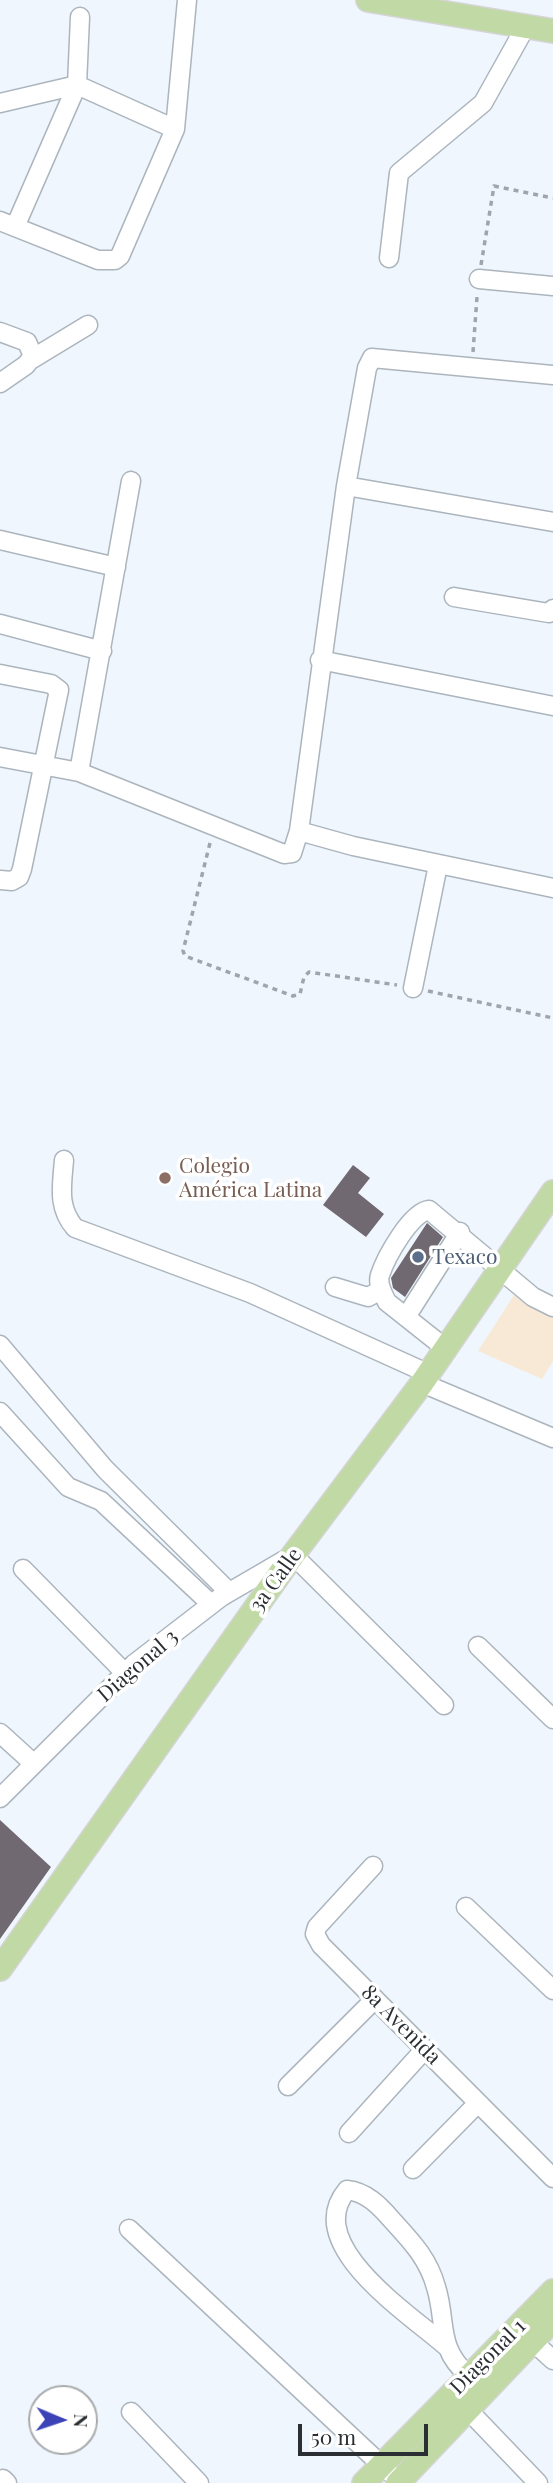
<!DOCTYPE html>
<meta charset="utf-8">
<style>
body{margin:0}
#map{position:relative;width:553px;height:2483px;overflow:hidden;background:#eff6fe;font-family:"Playfair Display",serif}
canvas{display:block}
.north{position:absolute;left:28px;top:2385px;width:70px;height:70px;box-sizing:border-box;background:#fff;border:2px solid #aaabad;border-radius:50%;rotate:92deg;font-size:19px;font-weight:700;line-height:28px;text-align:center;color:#2b2e32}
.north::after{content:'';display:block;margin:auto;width:24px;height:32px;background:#3b43b7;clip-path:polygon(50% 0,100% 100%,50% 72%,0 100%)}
.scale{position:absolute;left:298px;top:2424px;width:130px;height:32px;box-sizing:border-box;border:4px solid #2b2e32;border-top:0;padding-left:9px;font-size:21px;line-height:24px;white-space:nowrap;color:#2b2e32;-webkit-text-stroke:5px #fff;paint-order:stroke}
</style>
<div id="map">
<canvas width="553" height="2483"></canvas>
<div class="north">N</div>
<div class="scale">50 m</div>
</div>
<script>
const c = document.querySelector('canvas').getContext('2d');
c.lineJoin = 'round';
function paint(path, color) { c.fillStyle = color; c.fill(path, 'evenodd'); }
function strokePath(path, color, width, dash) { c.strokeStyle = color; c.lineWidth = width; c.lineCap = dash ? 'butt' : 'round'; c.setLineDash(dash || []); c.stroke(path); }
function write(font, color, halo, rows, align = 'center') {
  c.font = font + ' "Playfair Display",serif'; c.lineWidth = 7; c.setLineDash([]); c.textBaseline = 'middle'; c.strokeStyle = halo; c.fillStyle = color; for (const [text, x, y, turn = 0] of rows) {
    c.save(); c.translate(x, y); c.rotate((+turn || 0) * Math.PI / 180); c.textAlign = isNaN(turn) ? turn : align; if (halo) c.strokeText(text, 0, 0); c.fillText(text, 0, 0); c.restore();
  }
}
paint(new Path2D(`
 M523 1281 553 1295V1361L542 1379 478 1351Z`), '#f7e9d6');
paint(new Path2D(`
 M353 1165 370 1178 358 1193 384 1214 366 1237 323 1205Z
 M427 1223 443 1237 405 1297 393 1288 391 1278Z
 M0 1820 51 1867 0 1939Z`), '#706971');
const minor = new Path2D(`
 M0 103 77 85 175 129
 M0 221 98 260H115L120 256 175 129 187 0
 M15 227 77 85 80 17
 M389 258 399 173 483 103 526 26
 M479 279 553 286
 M0 332 27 342 33 356 26 365 0 383
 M32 359 88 325
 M346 486 553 522
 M0 540 116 567
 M454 597 549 613 553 609
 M0 624 102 651
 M320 660 553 706
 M0 674 51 684 59 690 22 869 19 877 12 881 0 880
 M0 757 79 772 284 854 292 853 299 831 346 486 367 368 372 358 553 375
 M79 772 131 481
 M299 831 353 846 553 888
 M413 988 438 865
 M64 1160C62 1186 57 1207 75 1228L250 1293 429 1374
 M335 1287 368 1297 381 1290
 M406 1317 460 1232
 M0 1345 105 1469 229 1592
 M445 1348 387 1302C383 1294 377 1284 380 1275 386 1257 411 1212 429 1210L533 1297 553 1307
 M422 1383 553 1438
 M0 1412 68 1487 101 1501 211 1604
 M23 1569 125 1673
 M478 1646 553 1719
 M0 1733 33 1763
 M0 1798 134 1664 221 1597 293 1555 444 1705
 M373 1866 317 1927 315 1934 321 1945 553 2178
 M466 1907 553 1990
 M288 2086 375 1999
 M349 2133 425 2049
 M413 2169 478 2103
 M129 2229 389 2472
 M532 2341 553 2360
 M447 2347C410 2314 301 2245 347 2190 366 2192 379 2205 391 2219 411 2241 428 2258 436 2287 447 2322 436 2348 469 2376
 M469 2411 538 2483
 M131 2412 199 2483
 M3 2479 7 2483`);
const major = new Path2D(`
 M368 0 553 31
 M0 1969 293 1555 422 1383 553 1192
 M364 2483 553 2291
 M398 2483 553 2320`);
strokePath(minor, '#acb5bd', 21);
strokePath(major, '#d5d5d6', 26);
strokePath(new Path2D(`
 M481 265 494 186 553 198
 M473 352 477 297
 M210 843 183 951 185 956 293 996 300 994 304 977 309 972 397 985
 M428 991 553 1018`), '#a0a5ac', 3.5, [5, 5]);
strokePath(minor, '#fff', 18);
strokePath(major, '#c1d9a4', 23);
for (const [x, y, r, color] of [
 [165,1178,7,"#8d6e63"],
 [418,1257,7,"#5c6f8a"]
]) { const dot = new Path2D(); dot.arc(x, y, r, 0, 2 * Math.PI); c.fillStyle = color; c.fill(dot); strokePath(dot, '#fff', 2.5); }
write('21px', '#785e54', '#fff', [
 ["Colegio",179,1166],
 ["América Latina",179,1190]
], 'left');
write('21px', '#4e5e75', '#fff', [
 ["Texaco",432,1257]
], 'left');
write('21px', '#2b2e32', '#fff', [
 ["3a Calle",276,1580,-54],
 ["Diagonal 3",138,1666,-41],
 ["8a Avenida",401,2025,45],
 ["Diagonal 1",488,2357,-45]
]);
</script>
